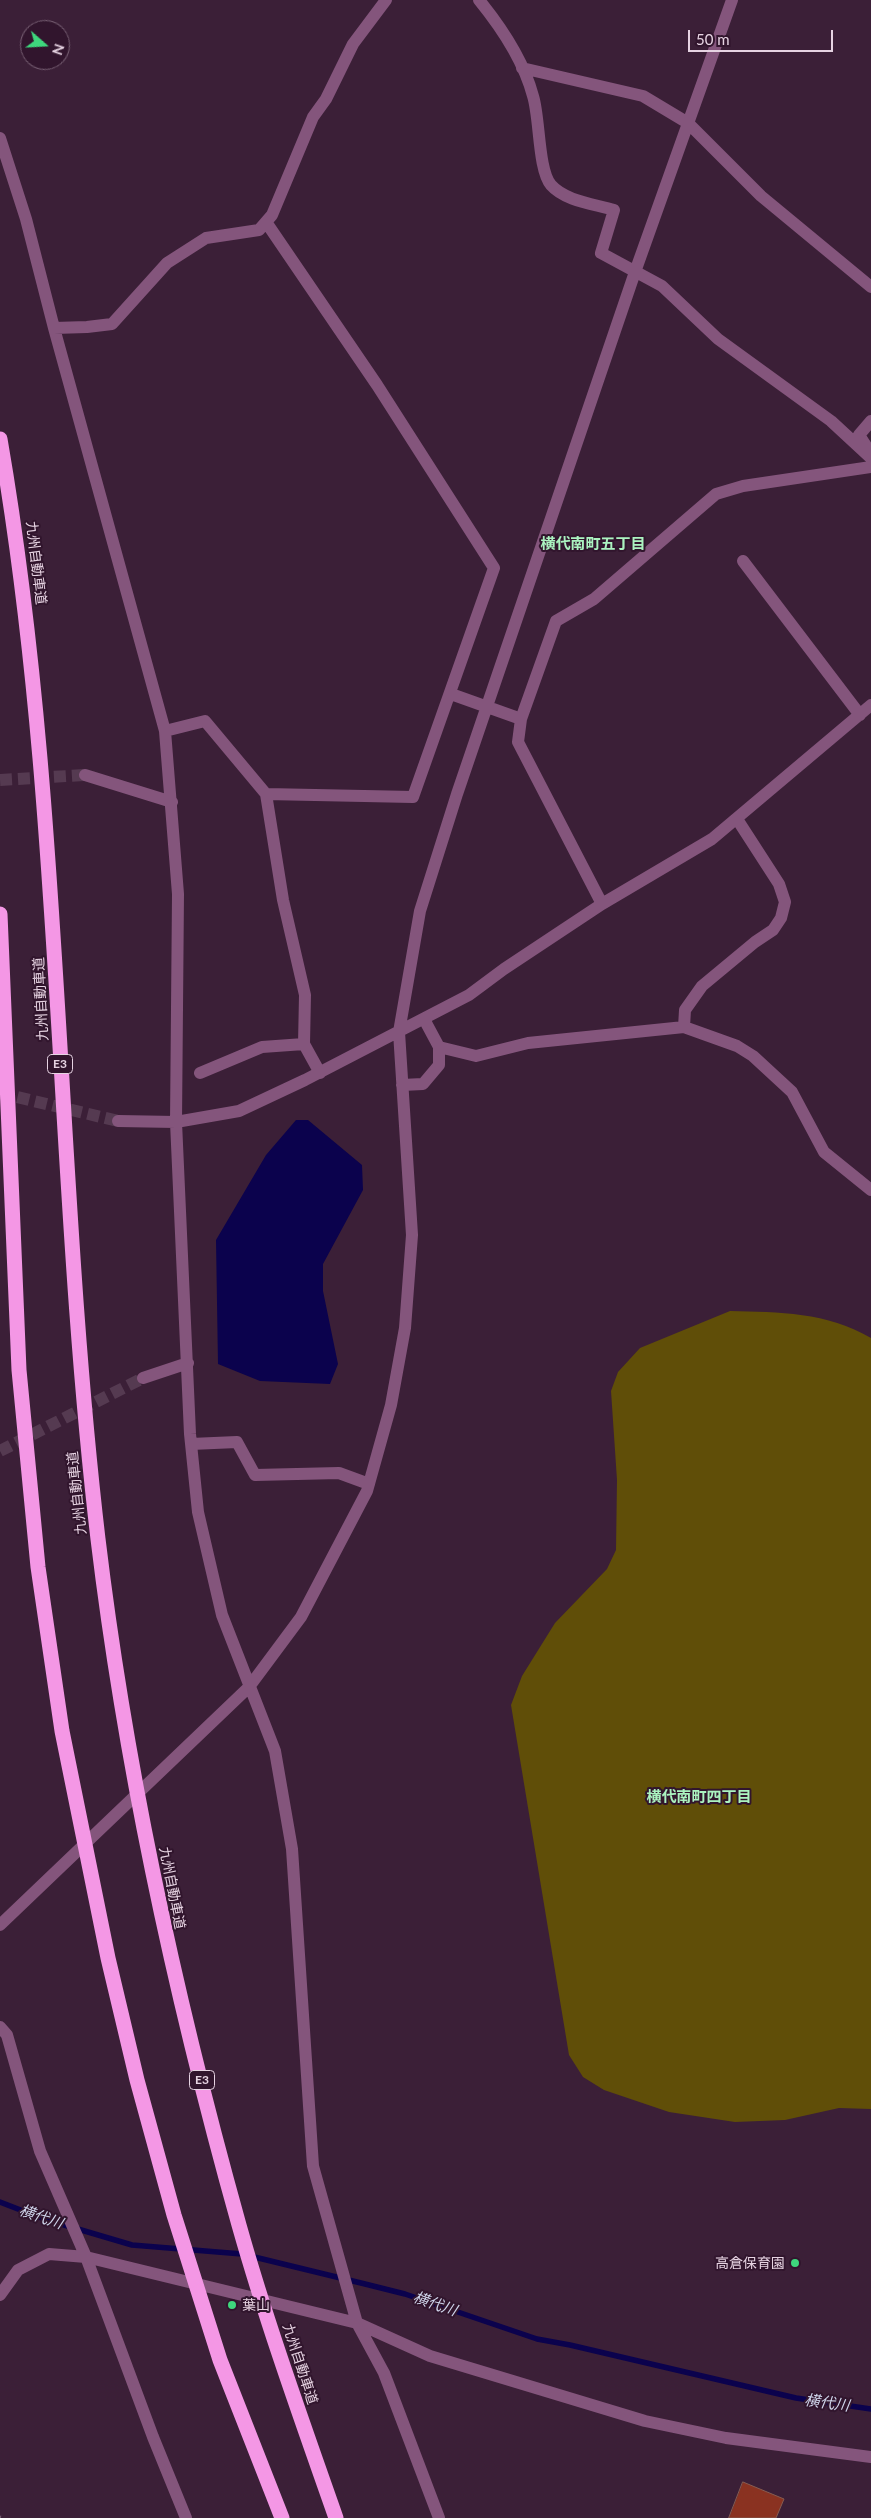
<!DOCTYPE html>
<meta charset="utf-8">
<style>
body{margin:0}
#map{position:relative;width:871px;height:2518px;overflow:hidden;background:#3b1f37;font-family:Lato,sans-serif}
canvas{display:block}
.north{position:absolute;left:20px;top:20px;width:50px;height:50px;box-sizing:border-box;background:#31152d;border:1px solid #796175;border-radius:50%;rotate:109deg;font-size:14px;font-weight:700;line-height:20px;text-align:center;color:#e6d3e2}
.north::after{content:'';display:block;margin:auto;width:18px;height:22px;background:#3ed77d;clip-path:polygon(50% 0,100% 100%,50% 72%,0 100%)}
.scale{position:absolute;left:688px;top:30px;width:145px;height:22px;box-sizing:border-box;border:2px solid #e6d3e2;border-top:0;padding-left:6px;font-size:15px;line-height:18px;white-space:nowrap;color:#e6d3e2;-webkit-text-stroke:4px #31152d;paint-order:stroke}
</style>
<div id="map">
<canvas width="871" height="2518"></canvas>
<div class="north">N</div>
<div class="scale">50 m</div>
</div>
<script>
const c = document.querySelector('canvas').getContext('2d');
c.lineJoin = 'round';
function paint(path, color) { c.fillStyle = color; c.fill(path, 'evenodd'); }
function strokePath(path, color, width, dash) { c.strokeStyle = color; c.lineWidth = width; c.lineCap = dash ? 'butt' : 'round'; c.setLineDash(dash || []); c.stroke(path); }
function write(font, color, halo, rows, align = 'center') {
  c.font = font + ' Lato,"Noto Sans JP",sans-serif'; c.lineWidth = 4; c.setLineDash([]); c.textBaseline = 'middle'; c.strokeStyle = halo; c.fillStyle = color; for (const [text, x, y, turn = 0] of rows) {
    c.save(); c.translate(x, y); c.rotate((+turn || 0) * Math.PI / 180); c.textAlign = isNaN(turn) ? turn : align; if (halo) c.strokeText(text, 0, 0); c.fillText(text, 0, 0); c.restore();
  }
}
paint(new Path2D(`
 M730 1311C779 1312 827 1312 871 1338V2109L839 2108 785 2120 735 2122 669 2112 604 2090 583 2077 569 2055 511 1705 522 1676 555 1623 607 1569 616 1550 617 1480 611 1391 618 1372 640 1348Z`), '#604e08');
paint(new Path2D(`
 M296 1120H308L362 1165 363 1190 323 1264V1291L338 1364 330 1384 260 1381 218 1364 216 1240 266 1155Z`), '#0b024d');
strokePath(new Path2D(`
 M0 2202 44 2219 132 2245 242 2254 361 2283 405 2294 537 2339 570 2345 796 2398 871 2409`), '#0b024d', 5.5);
const building = new Path2D(`
 M743 2482 784 2499 776 2518H729Z`);
paint(building, '#8a3221');
strokePath(building, '#865c52', 1);
strokePath(new Path2D(`
 M0 780 85 775
 M0 1093 118 1121
 M0 1451 143 1378`), '#553a51', 12, [12, 6]);
strokePath(new Path2D(`
 M0 2517 4 2518`), '#7b6277', 3, [1, 4]);
strokePath(new Path2D(`
 M479 0C501 27 524 62 533 96 540 118 538 170 551 185 565 201 594 204 614 210L601 253 662 286 718 339 831 421 871 458
 M522 68 643 96 688 123 761 196 871 287
 M0 138 26 219 54 328 165 731 178 894 176 1122 190 1434 198 1512 222 1615 275 1751 292 1849 313 2166 357 2323 384 2373 439 2518
 M54 328 87 327 112 324 167 263 206 238 259 230 272 215 313 117 326 99 353 44 386 0
 M868 449 859 435 871 421
 M743 561 860 715
 M451 694 521 719
 M165 731 205 721 266 794 413 797 494 568 377 385 266 222
 M85 775 172 802
 M266 794 283 900 305 995 304 1044 320 1073
 M602 904 518 742 521 719 556 621 594 599 716 494 743 486 871 467
 M684 1027 685 1010 702 986 755 942 773 930 781 918 785 902 779 884 737 819
 M439 1047 476 1056 528 1043 684 1027 737 1046 753 1056 792 1092 824 1152 871 1190
 M200 1073 262 1047 304 1044
 M402 1085 423 1084 439 1065V1047L424 1019
 M118 1121 176 1122 239 1111 305 1080 469 995 504 969 602 904 712 839 871 705
 M143 1378 188 1363
 M191 1444 237 1442 255 1475 339 1473 369 1484
 M0 1925 249 1687 301 1617 367 1491 391 1405 405 1328 412 1235 399 1032 420 911 457 794 635 272 732 0
 M0 2027 7 2035 40 2151 86 2257 153 2437 186 2518
 M0 2295 18 2270 49 2254 86 2257 357 2323 430 2356 645 2421 726 2438 871 2457`), '#84557c', 12);
strokePath(new Path2D(`
 M0 439C63 803 55 1173 98 1539 126 1772 176 2000 239 2225 267 2324 302 2421 336 2518
 M0 914 19 1370 38 1567 62 1731 108 1958 137 2080 174 2215 220 2360 282 2518`), '#f497e5', 15);
for (const [x, y, r, color] of [
 [795,2263,5,"#3ed77d"],
 [232,2305,5,"#3ed77d"]
]) { const dot = new Path2D(); dot.arc(x, y, r, 0, 2 * Math.PI); c.fillStyle = color; c.fill(dot); strokePath(dot, '#31152d', 2); }
for (const [x, y, w] of [
 [60,1064,25],
 [202,2080,25]
]) { const box = new Path2D(); box.roundRect(x - w / 2, y - 9.5, w, 19, 4); c.fillStyle = '#31152d'; c.fill(box); strokePath(box, '#e6d3e2', 1); }
write('bold 12px', '#e6d3e2', null, [
 ["E3",60,1064],
 ["E3",202,2080]
]);
write('14px', '#e6d3e2', '#31152d', [
 ["九州自動車道",36,563,83],
 ["九州自動車道",41,999,-93],
 ["九州自動車道",77,1493,-96],
 ["九州自動車道",172,1888,79],
 ["九州自動車道",300,2364,72]
]);
write('14px', '#e6d3e2', '#31152d', [
 ["高倉保育園",785,2263],
 ["葉山",242,2305,"left"]
], 'right');
write('bold 15px', '#abf3c0', '#31152d', [
 ["横代南町五丁目",593,544],
 ["横代南町四丁目",699,1797]
]);
write('italic 15px', '#d0d6ec', '#31152d', [
 ["横代川",41,2217,19],
 ["横代川",435,2304,19],
 ["横代川",827,2403,8]
]);
</script>
